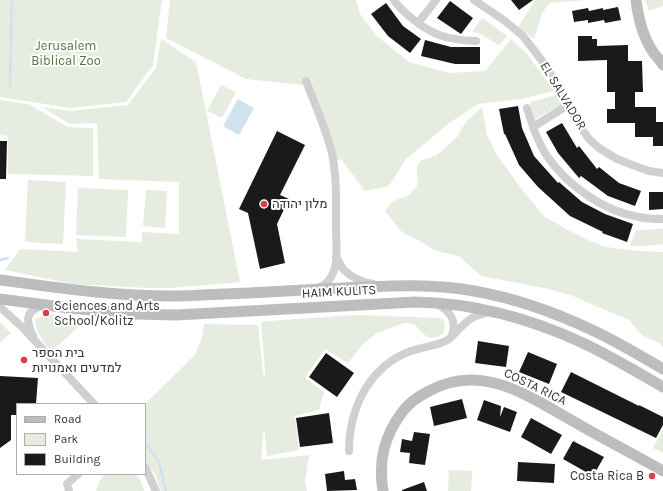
<!DOCTYPE html>
<meta charset="utf-8">
<style>
body{margin:0}
#map{position:relative;width:663px;height:491px;overflow:hidden;background:#fff;font-family:Karla,sans-serif}
canvas{display:block}
.legend{position:absolute;left:16px;top:403px;width:130px;height:72px;box-sizing:border-box;background:#fff;border:1px solid #adadad;margin:0;padding:5px 7px;list-style:none;font-size:12px;color:#333}
.legend li{display:flex;align-items:center;gap:8px;height:20px}
.legend b{width:20px;border:1px solid #adadad}
</style>
<div id="map">
<canvas width="663" height="491"></canvas>
<ul class="legend">
<li><b style="height:5px;background:#bdbdbd"></b>Road</li>
<li><b style="height:11px;background:#e6ecdf"></b>Park</li>
<li><b style="height:11px;background:#1a1a1a"></b>Building</li>
</ul>
</div>
<script>
const c = document.querySelector('canvas').getContext('2d');
c.lineJoin = 'round';
function paint(path, color) { c.fillStyle = color; c.fill(path, 'evenodd'); }
function strokePath(path, color, width, dash) { c.strokeStyle = color; c.lineWidth = width; c.lineCap = dash ? 'butt' : 'round'; c.setLineDash(dash || []); c.stroke(path); }
function write(font, color, halo, rows, align = 'center') {
  c.font = font + ' Karla,Heebo,sans-serif'; c.lineWidth = 4; c.setLineDash([]); c.textBaseline = 'middle'; c.strokeStyle = halo; c.fillStyle = color; for (const [text, x, y, turn = 0] of rows) {
    c.save(); c.translate(x, y); c.rotate((+turn || 0) * Math.PI / 180); c.textAlign = isNaN(turn) ? turn : align; if (halo) c.strokeText(text, 0, 0); c.fillText(text, 0, 0); c.restore();
  }
}
paint(new Path2D(`
 M0 0H162L153 65 126 102 70 108 0 97Z
 M170 0H356L360 14 377 36 409 62 449 73 485 71 511 39 527 54 554 91 521 99 478 104 448 124 405 160 389 186 365 191 341 159 335 161 304 85 246 79 166 38Z
 M533 0H585L550 3 542 13 534 39 518 27 534 2Z
 M645 0H663V6L649 11Z
 M482 18 507 36 499 45 481 34 472 32Z
 M161 39 196 62 240 282 170 288H147L73 284 5 270 20 249 78 252 76 239 142 242V232L179 234V182L99 179 97 123 70 124 42 107 71 111 128 105 156 68Z
 M221 85 236 92 222 118 207 111Z
 M556 95 562 104 535 119 530 102Z
 M0 100 28 104 68 127 93 128V176L8 174V136L0 135Z
 M482 107 487 135 497 155 526 195 545 217 568 230 588 240 606 247 638 251 663 252V348L660 343 650 339 642 335 638 331 629 320 605 310 573 296 549 289 481 276 459 256 440 252 432 249 422 242 409 236 401 231 385 211 392 202 398 199 408 196 417 186 418 181 417 179V168L420 161 437 155 457 137 466 122Z
 M28 180 66 182 63 244 25 242Z
 M78 188 128 190 126 237 76 235Z
 M146 190 167 191 165 228 143 226Z
 M663 229V244L642 246H630L636 230Z
 M50 314 86 320 51 352C43 340 36 334 35 319Z
 M358 315 438 318 443 319C446 324 445 327 444 333L438 337 429 338 422 333 415 325 410 323H404L377 333 363 344 348 363 325 349 305 378 324 392 319 410 295 416 299 450 267 456 264 427 261 460 309 455 305 481 307 491H161L155 474 145 462V404L195 355 202 337 204 324 258 325 263 374 265 377V372L261 322 281 320Z
 M0 322 11 333 0 343Z
 M663 429V453L653 448Z
 M449 470 472 471 471 491H448Z
 M105 474H135L140 479 144 491H96L100 480Z`), '#e6ecdf');
paint(new Path2D(`
 M238 99 254 108 239 135 223 126Z`), '#cfe2ee');
strokePath(new Path2D(`
 M10 86 12 0
 M0 260 8 258
 M145 443 159 462 166 491`), '#cfe2ee', 2.5);
paint(new Path2D(`
 M511 0H533L519 10Z
 M450 1 473 18 461 34 437 18Z
 M386 3 403 26 421 39 410 53 388 36 371 14Z
 M618 7 621 20 605 23 604 20 588 23V20L574 22 572 11 588 8 589 11 603 8V10Z
 M578 36H592V39H597V46L628 45V61H642L643 92H635V107H656V122H663V146H653V137H635V123H607V109H615V92H607V60L578 61Z
 M425 40 451 47H480V64H455L421 56Z
 M518 106 522 128 534 156 558 183 559 182 582 202 605 214 633 224 627 242 602 233 603 232 570 216 538 187 519 165 505 134H504L499 109Z
 M562 123 577 148 579 146 597 169 599 167 619 183 641 191 635 206 608 196 581 176 579 178 558 153 546 132Z
 M277 131 305 145 280 195 289 199 277 224 285 263 260 269 248 213 239 209Z
 M0 141H7L6 179H0Z
 M649 192H663V209L649 210Z
 M478 341 509 346 506 367 475 363Z
 M528 352 557 364 549 384 519 372Z
 M326 353 354 373 337 397 309 377Z
 M571 372 639 406V405L663 417V425L656 438 561 392Z
 M0 376 38 378 36 404H17V415H11V440L0 448Z
 M462 399 467 418 434 426 430 407Z
 M484 400 501 406 500 417 504 407 517 412 510 432 477 420Z
 M329 413 333 443 300 447 296 418Z
 M531 418 562 435 551 454 521 437Z
 M414 432 430 434 425 465 409 463 410 453 400 452 402 439 412 441Z
 M573 441 604 457 593 476 563 459Z
 M518 462 555 464 554 483 517 481Z
 M344 471 345 480 355 479 357 490 327 491 325 474Z
 M424 482 427 491H402V490Z`), '#1a1a1a');
strokePath(new Path2D(`
 M394 0C398 7 404 11 409 16 431 35 447 40 476 41
 M474 0 505 21 523 36 546 66 579 125 589 139 599 148 617 159 635 166 649 171 663 173
 M418 23 436 0
 M306 81C315 105 326 129 332 153 337 178 336 204 336 229 336 244 339 264 331 277 328 283 323 286 317 288
 M527 108C532 124 537 141 547 156 566 184 604 212 639 217 647 219 655 219 663 219
 M533 127 568 105
 M336 257C339 261 341 267 344 270 352 278 362 282 373 284
 M436 303C450 311 457 320 452 335
 M0 307 22 327 94 404
 M33 336C26 321 24 311 43 306
 M349 451C349 409 369 366 411 351 422 347 439 346 449 339 452 337 455 333 458 330 468 320 474 315 489 312
 M145 467 156 491
 M69 491 67 484 78 474`), '#d0d0d0', 8);
strokePath(new Path2D(`
 M636 0C638 18 643 37 653 52 656 56 660 60 663 65
 M0 280C59 288 119 297 179 296 233 294 287 291 342 288 386 286 430 283 474 291 514 298 554 312 592 330 616 341 639 355 663 369
 M0 299 69 308 135 314 176 315 415 302C474 303 532 319 585 344 612 357 637 372 663 387
 M383 491C378 461 384 436 403 411 410 402 419 396 429 391 483 361 531 398 578 424 606 440 635 455 663 471`), '#bdbdbd', 11);
for (const [x, y, r, color] of [
 [264,204,4,"#e63946"],
 [46,313,4,"#e63946"],
 [24,360,4,"#e63946"],
 [652,476,4,"#e63946"]
]) { const dot = new Path2D(); dot.arc(x, y, r, 0, 2 * Math.PI); c.fillStyle = color; c.fill(dot); strokePath(dot, '#fff', 1.5); }
write('13px', '#56703f', '#fff', [
 ["Jerusalem",66,46],
 ["Biblical Zoo",66,61]
]);
write('13px', '#333', '#fff', [
 ["EL SALVADOR",563,96,59],
 ["HAIM KULITS",339,292,-3],
 ["COSTA RICA",535,387,26]
]);
write('13px', '#333', '#fff', [
 ["מלון יהודה",272,204],
 ["Sciences and Arts",54,306],
 ["School/Kolitz",54,321],
 ["בית הספר",32,353],
 ["למדעים ואמנויות",32,368],
 ["Costa Rica B",644,476,"right"]
], 'left');
</script>
